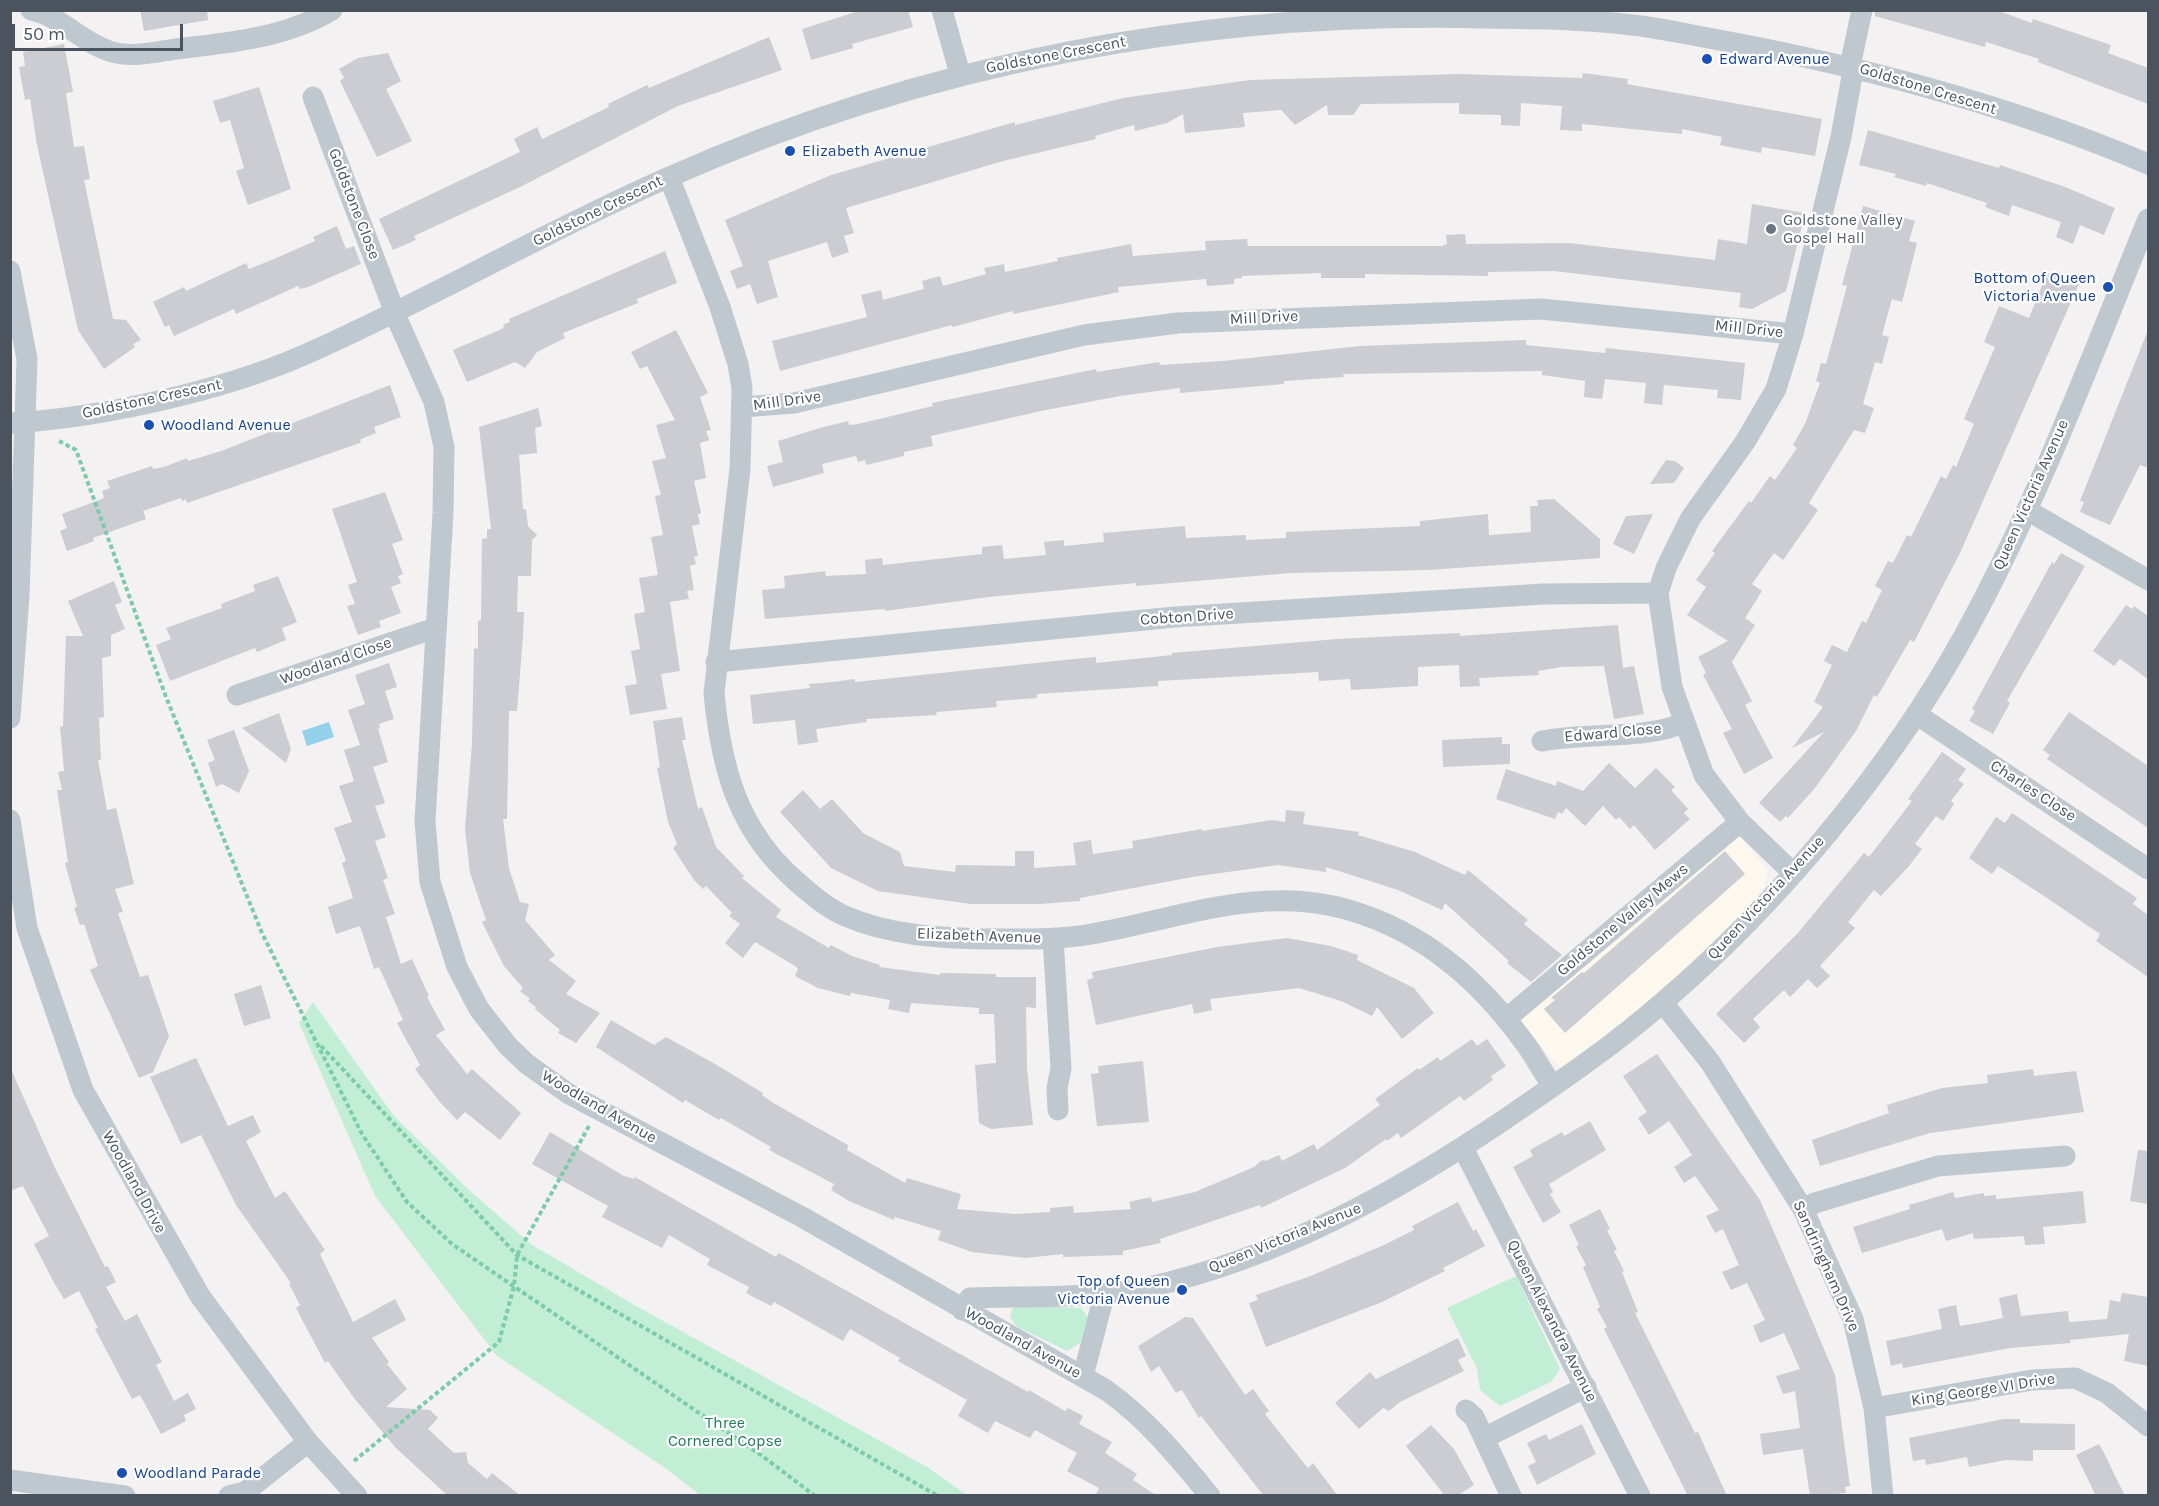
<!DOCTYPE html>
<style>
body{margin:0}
#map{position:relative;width:2159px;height:1506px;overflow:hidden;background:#f3f1f1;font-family:Karla,sans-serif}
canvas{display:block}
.frame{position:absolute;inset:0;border:12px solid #4a535e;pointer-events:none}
.scale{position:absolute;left:12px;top:24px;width:171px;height:27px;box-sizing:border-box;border:3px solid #4a535e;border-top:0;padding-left:8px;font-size:18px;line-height:21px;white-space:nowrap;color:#4a535e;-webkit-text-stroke:4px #fff;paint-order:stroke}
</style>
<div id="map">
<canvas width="2159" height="1506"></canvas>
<div class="frame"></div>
<div class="scale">50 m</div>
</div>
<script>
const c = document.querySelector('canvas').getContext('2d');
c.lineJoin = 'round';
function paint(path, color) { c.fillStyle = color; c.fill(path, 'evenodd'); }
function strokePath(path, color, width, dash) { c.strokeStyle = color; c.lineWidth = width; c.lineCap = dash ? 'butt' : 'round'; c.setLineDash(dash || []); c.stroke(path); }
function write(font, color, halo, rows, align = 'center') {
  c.font = font + ' Karla,sans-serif'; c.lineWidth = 4.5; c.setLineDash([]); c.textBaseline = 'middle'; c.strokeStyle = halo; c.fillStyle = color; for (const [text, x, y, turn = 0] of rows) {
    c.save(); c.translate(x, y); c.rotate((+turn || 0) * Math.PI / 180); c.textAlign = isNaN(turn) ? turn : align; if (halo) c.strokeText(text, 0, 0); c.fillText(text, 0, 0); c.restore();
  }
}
paint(new Path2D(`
 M1737 832 1768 871 1762 893 1659 996 1562 1070 1519 1021Z`), '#fcf8ed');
paint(new Path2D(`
 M313 1002 394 1116 469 1190 532 1245 638 1307 927 1467 967 1495H700L665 1468 497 1356 375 1196 299 1023Z
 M1516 1276 1560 1369 1551 1382 1500 1406 1480 1390 1477 1369 1447 1308Z
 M1017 1306 1081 1308 1088 1317 1080 1343 1067 1351 1016 1326 1010 1317 1012 1309Z`), '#c3eed6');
paint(new Path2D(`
 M329 722 334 737 307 746 302 731Z`), '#92d1e9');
paint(new Path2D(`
 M140 10H207L208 20 144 31Z
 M862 10H908L913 27 852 44 853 48 811 60 802 29Z
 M1875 10H1996L2032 23 2033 19 2111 45 2108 53 2148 68V104L2038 62 2039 59 1986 42 1985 47 1875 16Z
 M769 37 782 70 678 106 520 187 414 236 416 240 393 250 379 219 520 152 514 139 537 127 542 139 609 107 608 104 647 85 649 88Z
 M64 44 73 92 66 93 74 147 84 146 90 179 84 180 113 319 126 320 141 340 133 344 135 347 104 369 78 330 37 145 30 99 25 100 19 67 25 66 23 52Z
 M388 53 401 81 386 89 412 141 377 157 340 81 344 78 339 69 358 58Z
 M1583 73 1628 79 1627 84 1822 119 1815 156 1762 147 1761 153 1720 145 1722 137 1682 129V134L1582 124V131L1560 130 1562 106 1521 103 1520 126 1501 125V115L1459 114V103L1361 104 1353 115H1328L1327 105 1295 125 1281 110 1243 113 1245 127 1185 133 1183 114 1167 123 1135 131 1134 125 1095 136 1096 139 1003 161 846 208 854 233 844 236 849 252 832 258 827 242 768 261 778 297 757 304 750 284 737 289 730 271 743 266 725 220 831 175 1015 122V125L1123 98 1250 80 1460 74 1582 78Z
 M259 87 291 189 248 205 236 171 244 168 230 120 220 123 213 101Z
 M1868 130 1999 168 2000 165 2065 187 2115 208 2104 235 2080 225 2073 244 2056 237 2061 222 2012 205 2009 216 1985 207 1987 203 1927 183 1926 186 1894 177 1896 174 1859 165Z
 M1752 204 1805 213 1786 291 1752 309 1739 307 1741 293 1554 271 1488 272V276L1365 274V278H1321V273L1242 276V278L1234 279V284L1207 286 1206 279 1118 287 1119 292 1013 314V311L952 327V325L780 371 772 341 867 317 861 295 881 290 883 300 924 289 922 281 940 276 943 286 986 274 984 268 1004 264 1005 272 1058 261 1057 258 1131 244 1133 256 1206 250 1205 241 1247 239 1248 246H1442L1447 244 1446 235 1465 234 1466 244 1569 243 1715 260 1718 239 1747 244Z
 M1863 206 1915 221 1909 241 1917 243 1902 302 1892 299 1882 335 1889 337 1882 364 1875 362 1863 404 1874 408 1865 433 1854 430 1809 503 1818 510 1783 560 1774 553 1752 584 1762 591 1745 618 1755 625 1732 662 1752 701 1745 705 1773 758 1744 774 1723 733 1732 729 1703 675 1706 673 1698 657 1728 641 1687 615 1706 587 1696 580 1715 553 1712 551 1749 501 1751 503 1770 476 1775 480 1797 448 1793 445 1805 424 1820 383 1816 381 1821 363 1826 364 1847 286 1842 285Z
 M337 226 346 249 354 246 361 264 308 287 300 289 298 286 236 314 234 309 174 336 169 325 165 327 153 302 184 287 186 291 246 263 249 269 274 259 315 241 313 237Z
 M665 251 677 283 637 299 638 303 563 333 565 338 537 352 525 368 515 362 467 382 453 350 504 328 503 325 510 322 509 319Z
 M2047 273 2079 284 1960 553 1914 642 1910 640 1877 697 1874 695 1856 731 1815 788 1788 818 1786 816 1780 822 1759 803 1824 732 1792 748 1823 707 1814 702 1832 665 1824 661 1832 645 1847 652 1862 621 1866 623 1882 590 1875 586 1888 561 1893 563 1907 535 1911 537 1941 476 1946 479 1953 465 1956 467 1974 424 1964 419 1995 347 1984 342 1999 306 2029 318Z
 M676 330 708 393 700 397 711 430 706 431 709 440 700 443 706 478 694 481 701 513 698 514 700 524 692 526 698 556 694 557 696 564 690 566 694 590 687 591 689 599 670 602 680 671 661 674 667 709 630 715 625 686 637 684 631 651 640 649 634 614 645 612 639 578 658 575 651 537 663 535 655 496 661 495 652 461 666 458 656 425 675 420 647 366 640 369 631 352Z
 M2148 330V468L2140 465 2110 525 2080 512 2084 502 2080 501Z
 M1526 340V345L1605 353 1606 348 1745 363 1741 400 1717 398 1718 390 1664 385 1662 405 1644 403 1646 383 1605 379 1602 399 1584 397 1585 381 1542 375V371L1343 374 1344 377 1284 381V384L1180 393V388L1120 396 1041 411 931 436 933 446 904 452V456L866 465 865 460 858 462 856 456 822 464 824 473 773 487 767 466 783 462 778 441 820 428 848 421 849 425 858 424 933 406 932 403 1096 369 1097 372 1159 362 1160 365 1223 361 1360 346Z
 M390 385 401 417 374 427 376 433 361 439 360 443 187 503 186 499 182 501 181 498 143 511 146 519 93 538 94 541 67 551 60 531 67 528 62 514 104 498 102 491 110 488 107 481 152 466 153 469 164 467 187 458 188 461 221 451Z
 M538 408 542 426 535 428 537 453 519 455 523 509H526L528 526 537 535 532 540 531 576H518L517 612H524L523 636 517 711H509L507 819H503L509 868 520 902 529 904 525 920 555 955 549 960 576 981 566 994 600 1013 576 1043 558 1033 560 1030 535 1009 536 1007 528 1001 530 999 520 991 523 988 504 966 482 922 486 920 470 873 465 829 472 744 474 648 478 649V621L481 620 482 539 487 538V529H491L479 427Z
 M1666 460 1675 461 1684 468 1674 483 1650 484Z
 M385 492 403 540 392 544 403 574 398 576 401 583 391 587 401 613 379 621 381 627 358 635 347 606 355 604 348 585 357 582 332 509Z
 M1554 499 1600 539V558L1428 570 1291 573 1136 586V583L989 597 885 611V609L765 619 762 590 785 588 784 576 825 571 826 576 866 574 865 560 882 558 883 565 982 554V547L1002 545 1004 559 1046 555 1044 542 1064 540V546L1104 542 1103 533 1185 526 1186 538 1246 535V540L1286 538V532L1420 526V521L1488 514 1489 535 1531 532 1530 506H1538L1537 500Z
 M1653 514 1634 554 1613 544 1626 516Z
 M2061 553 2085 566 2007 701 2010 703 1993 734 1969 721 1975 711 1972 709 2052 562 2054 564Z
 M278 576 297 622 282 628 286 640 257 652 255 648 170 681 156 645 171 639 166 628 222 608 221 604 255 591 253 585Z
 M114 581 122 602 115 605 125 629 111 635V656L102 658 104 717 99 718 101 760H98L107 810 116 808 134 884 115 889 123 912 118 913 140 977 148 975 169 1036 153 1072 139 1078 90 970 98 966 84 924 80 925 74 908 77 907 65 863 68 862 57 790H62L58 772 64 771 60 727 63 726 66 636H83L68 601Z
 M2126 605 2132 609 2134 606 2148 616V679L2120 659 2114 666 2093 651Z
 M1618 625 1623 668 1634 666 1644 714 1614 719 1604 666 1561 667 1538 671 1539 675 1479 678 1480 686 1460 687 1459 665 1418 667V686L1351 690 1350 679 1319 681 1318 672 1158 681V686L1037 694V698L996 701 997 707 936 712 937 715 866 719 867 722 816 729 818 742 798 745 795 720 753 724 750 695 810 688 809 684 832 682 855 679V682L1074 659 1096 657V663L1172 655V653L1337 639 1460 633V636Z
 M389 663 397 687 385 691 394 719 379 724 380 728 378 729 388 762 373 767 385 803 375 806 386 837 375 841 388 878 383 880 395 914 386 917 401 964 412 959 429 996 427 997 445 1030 436 1035 467 1074 472 1069 521 1113 500 1140 465 1112 457 1120 439 1101 415 1069 420 1065 397 1023 403 1020 379 967 374 969 360 926 336 934 328 907 353 898 342 863 346 861 334 828 352 822 339 786 354 781 344 750 360 745 348 710 365 704 355 675Z
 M2069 712 2148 766V828L2047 759 2050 755 2043 750Z
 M279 713 291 749 286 763 242 728Z
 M682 717 686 740H682L698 809 702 807 716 847 744 876 742 878 781 910 776 917 829 948 831 945 852 956 880 965 879 967 940 975V973L996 974V977H1036V1008L1026 1007 1027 1069 1033 1125 991 1129 979 1123 975 1065 996 1063 994 1014H979V1008L911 1003 909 1013 888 1009 890 1000 851 993 850 996 818 988 795 976 798 969 795 966 755 942 743 958 725 943 740 924 729 916 732 913 706 886 703 889 694 880 673 848 677 844 668 822 657 768 660 767 653 721Z
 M234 730 249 771 239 793 222 784 216 787 208 763 215 760 207 740Z
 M1502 737V744H1510V764L1443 767 1442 740Z
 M1942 752 1966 769 1958 780 1964 784 1951 801 1954 804 1943 821 1936 816 1915 844 1922 849 1909 866 1881 896 1874 890 1848 922 1855 928 1820 966 1830 976 1817 988 1808 979 1790 997 1784 990 1753 1019 1760 1027 1744 1043 1716 1014 1797 934 1864 853 1869 857 1912 801 1908 799Z
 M1609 763 1635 788 1656 768 1675 787 1671 790 1688 809 1684 813 1690 819 1655 850 1634 825 1630 829 1619 817 1616 820 1603 806 1585 826 1566 808 1562 814 1558 812 1555 819 1496 799 1506 769 1556 786 1557 781 1583 791Z
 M803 790 820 809 832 799 863 833 900 852 904 866 955 872 956 865 1015 866V851H1034V868L1076 865 1073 843 1091 840 1093 854 1133 848 1132 841 1202 829V831L1272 820 1285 822 1286 810 1305 812 1303 824 1359 832 1358 835 1415 852 1465 875 1468 870 1528 920 1524 924 1562 955 1531 982 1507 963 1509 961 1445 903 1442 910 1398 890 1326 867V872L1278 865 1192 877 1080 898V901L1040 904H971L878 891 831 868 780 812Z
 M2012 813 2137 898 2133 904 2148 915V977L2096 941 2100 934 2047 898 1998 866 1992 874 1969 858 1996 817 2005 823Z
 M1725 851 1745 874 1565 1033 1544 1009 1555 1000 1551 998 1582 972 1584 973Z
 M1287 938 1331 946 1358 955 1357 960 1414 988 1434 1013 1402 1039 1377 1007 1372 1016 1341 1001 1299 988 1210 999 1212 1010 1194 1014 1192 1004 1096 1025 1087 980 1093 978 1092 972 1217 947Z
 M261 985 271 1018 244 1026 234 994Z
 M611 1020 654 1045 666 1037 715 1064 763 1093 762 1095 775 1104 848 1145 847 1150 905 1183 907 1178 961 1194 957 1209 1015 1214 1050 1212V1208L1073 1206 1074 1213 1131 1209 1129 1202 1151 1197 1152 1202 1195 1192 1254 1167 1262 1160 1266 1161 1279 1155 1282 1161 1314 1144 1317 1150 1380 1105 1375 1099 1418 1068 1419 1070 1438 1057 1440 1061 1472 1039 1477 1046 1487 1039 1506 1066 1491 1076 1493 1080 1464 1101 1460 1096 1401 1138 1398 1133 1387 1141 1386 1139 1345 1168 1261 1208 1260 1205 1160 1239 1161 1243 1123 1251V1255L1063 1257V1254L1026 1258 972 1252 938 1240 941 1231 895 1217 894 1220 849 1201 831 1190 834 1184 769 1150 771 1147 721 1118 719 1120 685 1100 683 1103 596 1047Z
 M1657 1054 1760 1200 1797 1285 1835 1375 1850 1486 1845 1487 1846 1493 1810 1496 1803 1449 1763 1455 1760 1434 1800 1428 1795 1391 1783 1394 1776 1376 1800 1369 1784 1333 1760 1343 1753 1326 1765 1320 1747 1283 1731 1290 1722 1272 1739 1265 1723 1229 1715 1233 1706 1216 1719 1210 1695 1176 1684 1183 1674 1167 1692 1155 1669 1121 1649 1135 1638 1118 1647 1112 1623 1076Z
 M196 1058 228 1126 253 1115 261 1132 246 1141 275 1198 285 1191 325 1250 320 1254 353 1322 395 1299 406 1320 372 1338 389 1362 387 1364 407 1389 386 1407 430 1410 438 1418 428 1429 454 1453 466 1452 468 1463 487 1479 492 1473 521 1496H448L396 1448 354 1398 328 1361 325 1363 296 1308 300 1305 289 1284 291 1283 236 1205 201 1135 181 1144 150 1077Z
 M1143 1061 1149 1122 1097 1126 1091 1074 1099 1073 1098 1066Z
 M10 1067 55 1168 105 1267 108 1266 116 1282 106 1287 125 1321 137 1314 162 1362 156 1365 174 1401 188 1393 196 1409 184 1415 186 1421 161 1434 140 1395 132 1399 95 1329 98 1328 79 1291 64 1299 53 1281 34 1244 49 1236 23 1186 10 1191Z
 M2033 1069 2034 1076 2076 1071 2084 1112 1930 1133 1820 1166 1812 1140 1889 1113 1887 1105 1942 1088 1988 1083 1987 1075Z
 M1590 1121 1606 1150 1549 1184 1553 1192 1550 1194 1561 1212 1543 1223 1513 1167 1533 1156 1530 1150 1562 1132 1564 1136Z
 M550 1132 624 1176 634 1179 635 1177 776 1257 778 1253 788 1258 1028 1392 1029 1390 1065 1411 1068 1408 1083 1416 1079 1424 1112 1442 1105 1453 1137 1474 1133 1480 1157 1496H1095L1099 1488 1067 1471 1077 1453 1035 1430 1030 1438 995 1421 988 1433 958 1416 967 1400 898 1361 900 1358 850 1329 843 1341 774 1302 771 1306 746 1293 749 1287 707 1265 710 1259 669 1235 662 1248 602 1217 608 1206 532 1164Z
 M2138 1150 2148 1151V1204L2130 1201Z
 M2083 1191 2086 1223 2043 1227 2045 1244 2025 1245 2024 1236 1974 1239 1973 1233 1946 1241 1942 1229 1862 1253 1853 1227 1910 1209 1909 1205 1953 1192 1955 1198 1984 1193V1196L1996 1195V1199Z
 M1458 1202 1473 1231 1476 1229 1485 1246 1443 1268 1445 1271 1382 1302 1266 1347 1249 1303 1258 1300 1256 1295 1308 1277 1384 1245 1414 1230 1412 1226Z
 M1600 1209 1610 1229 1607 1230 1617 1250 1614 1251 1624 1271 1622 1272 1638 1312 1635 1313 1695 1433 1698 1432 1727 1496H1688L1604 1329 1607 1327 1597 1309 1600 1307 1583 1267 1586 1265 1576 1246 1579 1245 1569 1225Z
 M2122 1293 2148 1297V1366L2124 1361 2129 1334 2070 1340 2071 1343 2010 1348 1903 1368 1902 1363 1891 1366 1886 1341 1942 1329 1938 1309 1956 1305 1960 1326 1983 1322 2003 1318 1999 1298 2017 1294 2021 1316 2068 1311 2069 1322 2107 1319 2110 1300 2120 1302Z
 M1185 1317 1193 1318 1245 1395 1253 1389 1269 1411 1265 1414 1287 1442 1308 1468 1313 1463 1338 1496H1264L1201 1416 1199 1418 1182 1390 1176 1393 1159 1366 1151 1372 1138 1346Z
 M1458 1338 1466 1356 1458 1360 1464 1371 1400 1402 1389 1411 1383 1408 1359 1429 1335 1403 1370 1372 1376 1379Z
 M2004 1419H2020V1423L2075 1424V1450H2033V1461L2006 1460 1969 1467 1967 1457 1926 1465 1925 1459 1913 1461 1909 1438Z
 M1582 1424 1596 1454 1537 1485 1528 1466 1536 1462 1527 1443 1546 1434 1549 1440Z
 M1431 1425 1454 1449 1474 1485 1457 1496H1445L1406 1446Z
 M2099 1444 2103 1451 2125 1496H2096L2076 1455Z`), '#cbcdd3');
strokePath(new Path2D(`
 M59 441 76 450 166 697 262 933 362 1134 407 1202 452 1244 765 1458 815 1496
 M321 1046 517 1255 938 1496
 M354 1461 499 1342 514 1286 517 1255 589 1126`), '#7ccba9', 4, [4.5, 3]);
strokePath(new Path2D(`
 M31 10C61 16 82 43 112 52 132 58 156 52 176 49 229 43 285 38 332 10
 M942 10 960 74
 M313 97 398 321 434 402 444 447 443 513 425 821 430 882 457 967 479 1009 508 1046 527 1064 569 1094 802 1217 1106 1390C1147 1419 1178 1457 1210 1496
 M669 177 720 307 738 364 742 388 740 469 714 693C721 768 738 831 797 882 812 895 827 908 845 916 889 935 938 938 986 939 1021 939 1058 940 1092 934 1178 919 1261 884 1349 910 1424 932 1479 980 1524 1042 1535 1056 1542 1072 1553 1086
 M10 271 27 359 19 596 10 718
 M743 407 794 403 1084 335 1178 323 1541 309 1793 334
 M10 423C100 418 222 391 304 355 427 301 544 232 667 178 925 63 1202 11 1485 18 1537 19 1590 19 1641 26 1671 30 1700 37 1730 42 1873 69 2014 107 2148 164
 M2027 510 2148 580
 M716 662 1175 617 1543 594 1658 593
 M237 695 426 631H436
 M1916 714 2148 869
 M1542 741C1585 732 1645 740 1683 723
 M10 820 27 928 83 1090 200 1296 308 1442 357 1496
 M1792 872 1740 822 1704 775 1672 687 1658 593 1666 568 1690 519 1745 442 1776 389 1793 334 1841 137 1852 76 1850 66 1862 10
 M1053 938 1061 1068 1057 1088 1058 1110
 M1663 1003 1710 1062 1803 1209 1853 1319 1874 1408 1883 1496
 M1506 1019 1740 822
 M1463 1148 1640 1496
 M1803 1209 1815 1203 1938 1166 2065 1156
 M962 1310 970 1298C1024 1296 1097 1299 1149 1287 1278 1258 1395 1193 1504 1120 1558 1083 1613 1046 1662 1003 1778 904 1891 768 1965 634 2038 501 2091 358 2148 219
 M1083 1376 1102 1303V1293
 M1874 1408 2032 1380 2075 1378 2107 1393 2148 1426
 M1466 1410 1474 1417 1484 1438
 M10 1480 125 1496
 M229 1496 245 1492 308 1442
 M1511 1496 1484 1438 1586 1387`), '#c0c8cf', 21);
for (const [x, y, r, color] of [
 [1707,59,6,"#1a4fb4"],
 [790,151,6,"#1a4fb4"],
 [1771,229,6,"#6b7280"],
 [2108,287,6,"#1a4fb4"],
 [149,425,6,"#1a4fb4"],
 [1182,1290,6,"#1a4fb4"],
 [122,1473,6,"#1a4fb4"]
]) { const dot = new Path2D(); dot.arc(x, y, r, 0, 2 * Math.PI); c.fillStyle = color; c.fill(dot); strokePath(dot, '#fff', 2); }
write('16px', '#4a535e', '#fff', [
 ["Goldstone Crescent",1056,55,-11],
 ["Goldstone Crescent",1928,89,17],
 ["Goldstone Close",354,204,69],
 ["Goldstone Crescent",598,211,-26],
 ["Mill Drive",1264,318,-3],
 ["Mill Drive",1749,329,6],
 ["Goldstone Crescent",152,399,-12],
 ["Mill Drive",787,401,-8],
 ["Queen Victoria Avenue",2031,495,-66],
 ["Cobton Drive",1187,617,-4],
 ["Woodland Close",336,661,-19],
 ["Edward Close",1613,733,-5],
 ["Charles Close",2033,791,33],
 ["Queen Victoria Avenue",1766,898,-47],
 ["Goldstone Valley Mews",1623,920,-40],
 ["Elizabeth Avenue",979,936,2],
 ["Woodland Avenue",599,1107,30],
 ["Woodland Drive",134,1182,61],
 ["Queen Victoria Avenue",1285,1238,-22],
 ["Sandringham Drive",1826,1266,66],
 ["Queen Alexandra Avenue",1552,1321,63],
 ["Woodland Avenue",1023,1343,29],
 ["King George VI Drive",1983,1390,-9]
]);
write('16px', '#164399', '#fff', [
 ["Edward Avenue",1719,59],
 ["Elizabeth Avenue",802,151],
 ["Bottom of Queen",2096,278,"right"],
 ["Victoria Avenue",2096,296,"right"],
 ["Woodland Avenue",161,425],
 ["Top of Queen",1170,1281,"right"],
 ["Victoria Avenue",1170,1299,"right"],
 ["Woodland Parade",134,1473]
], 'left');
write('16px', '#5b616d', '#fff', [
 ["Goldstone Valley",1783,220],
 ["Gospel Hall",1783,238]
], 'left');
write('16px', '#1c7e53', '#fff', [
 ["Three",725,1423],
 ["Cornered Copse",725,1441]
]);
</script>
